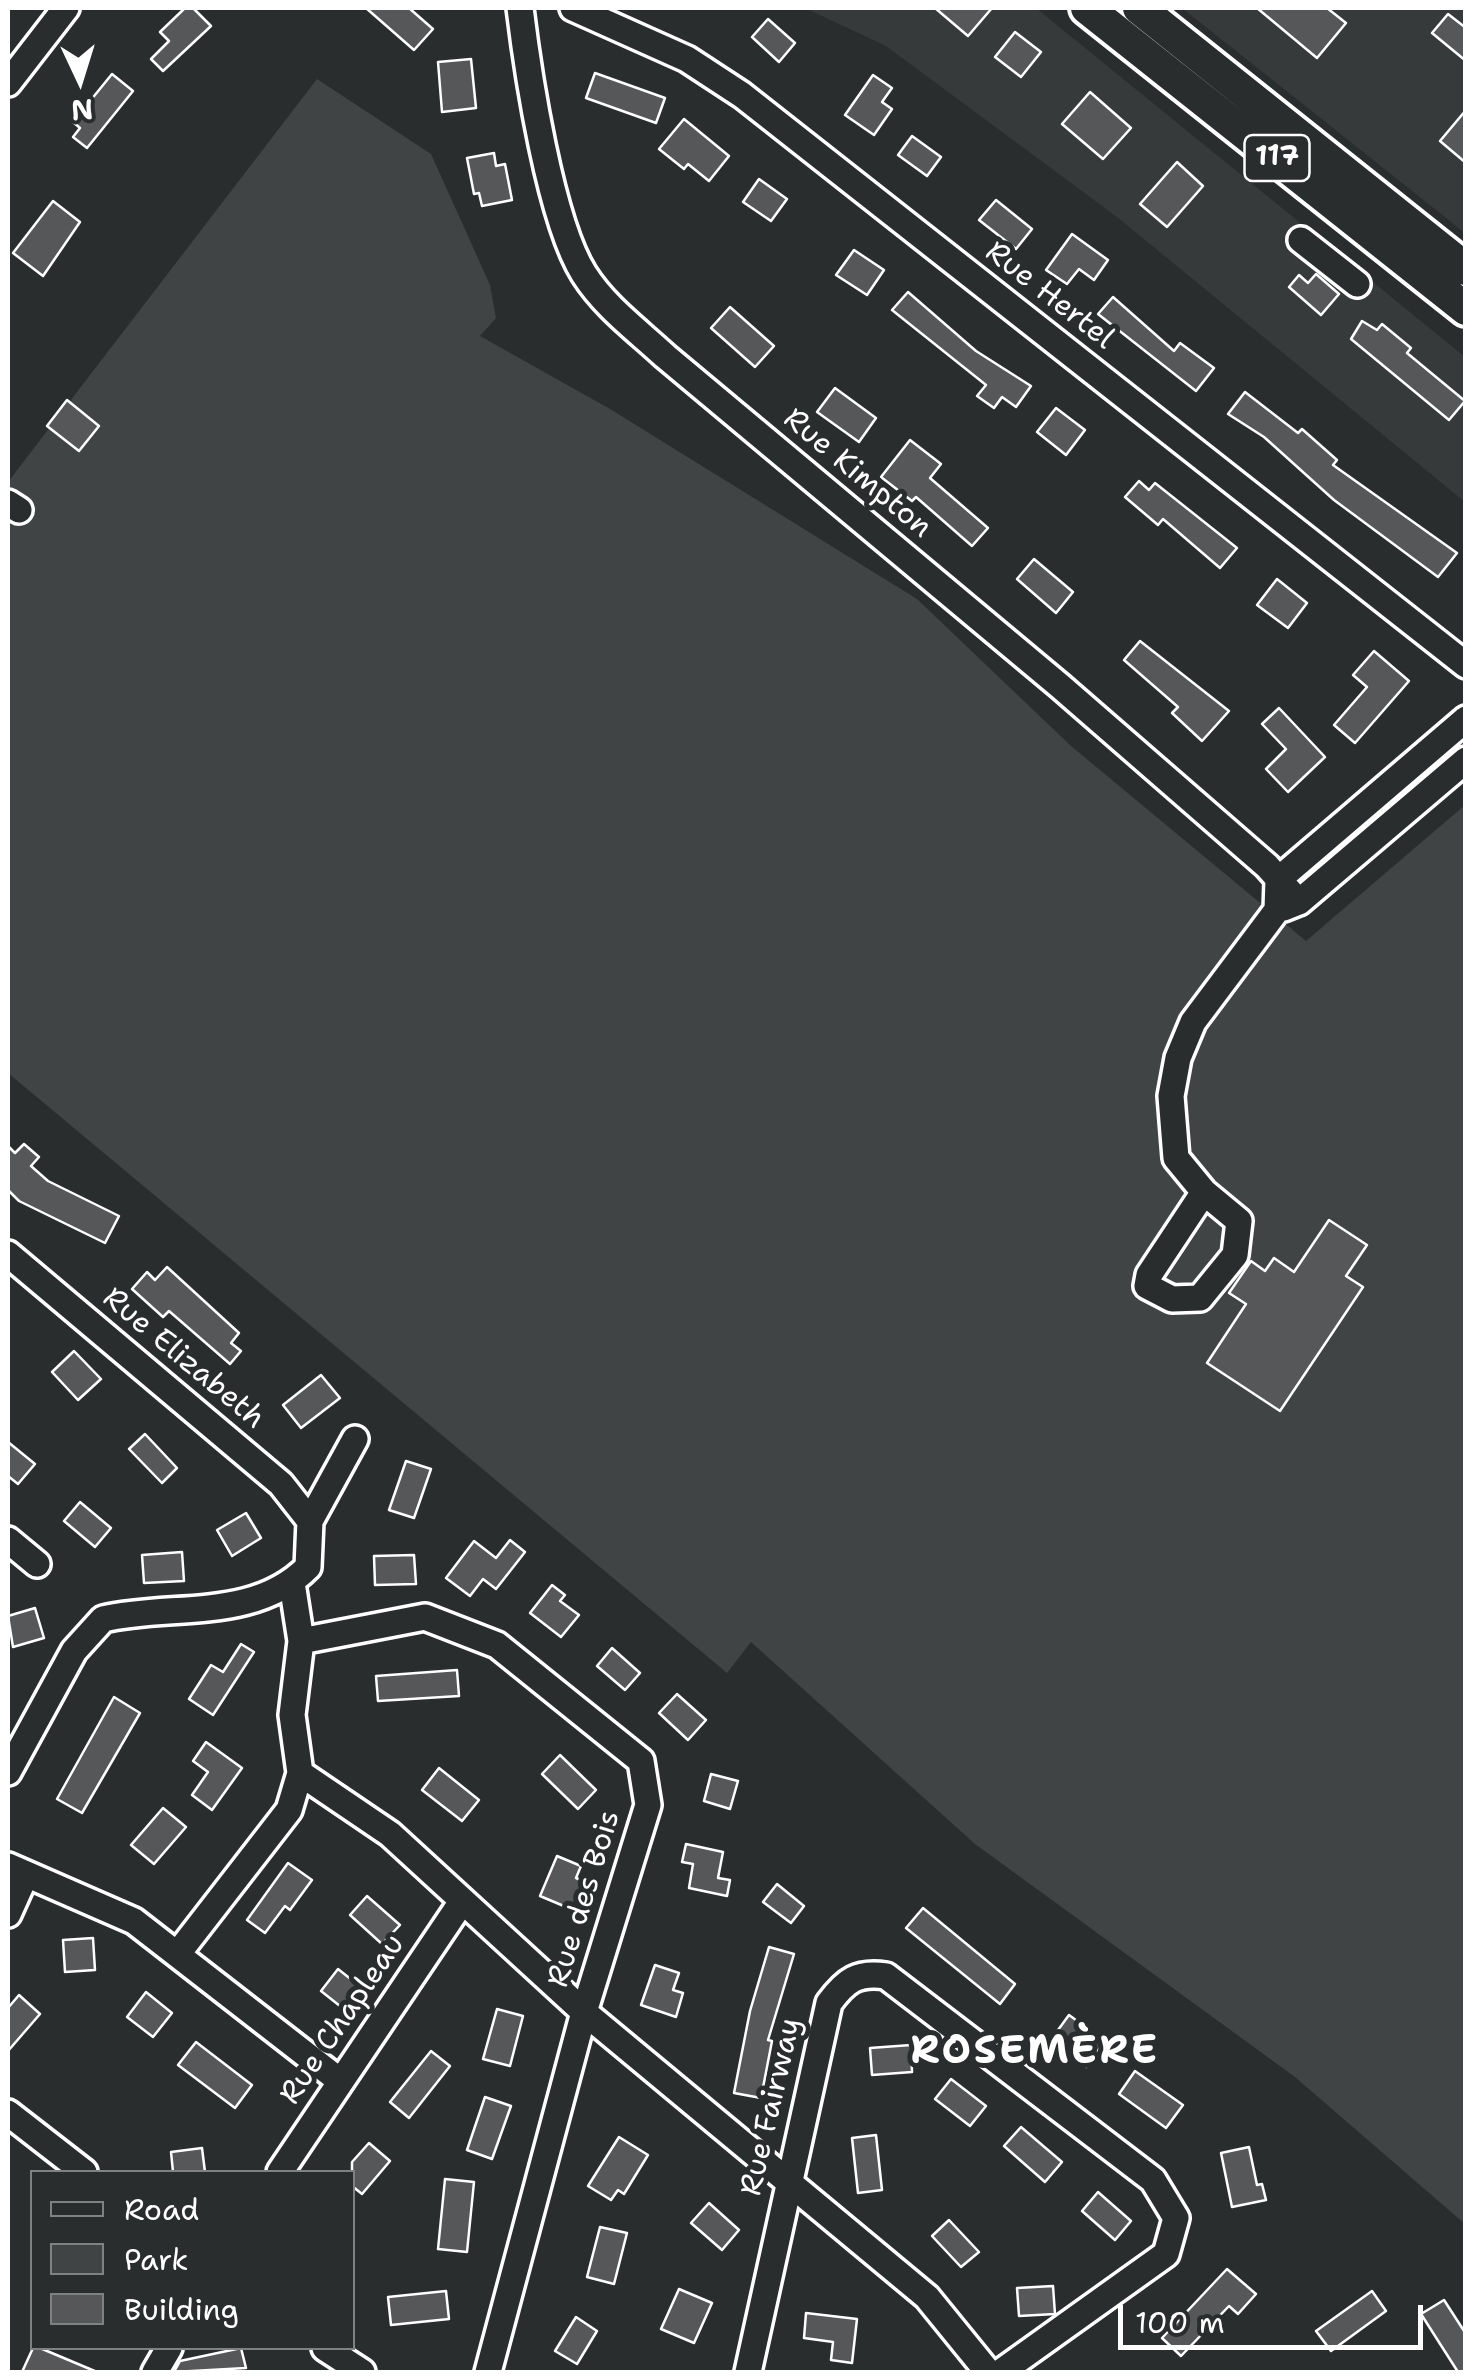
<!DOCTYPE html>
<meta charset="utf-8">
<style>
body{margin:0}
#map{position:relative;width:1473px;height:2380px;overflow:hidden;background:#2a2d2e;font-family:"Shantell Sans",sans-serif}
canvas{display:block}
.frame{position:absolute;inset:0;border:10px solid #fff;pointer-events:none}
.legend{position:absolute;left:30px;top:2170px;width:325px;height:180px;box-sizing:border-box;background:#2a2d2e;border:2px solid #7f8182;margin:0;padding:12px 18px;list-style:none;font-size:30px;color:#fff}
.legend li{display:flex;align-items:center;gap:20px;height:50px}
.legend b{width:50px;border:2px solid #7f8182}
.north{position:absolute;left:30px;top:30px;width:100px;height:100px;-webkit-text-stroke:8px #2a2d2e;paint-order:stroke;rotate:176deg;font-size:28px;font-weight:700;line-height:40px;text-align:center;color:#fff}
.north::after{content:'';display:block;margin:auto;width:35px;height:45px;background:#fff;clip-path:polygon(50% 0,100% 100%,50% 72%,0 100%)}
.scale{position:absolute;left:1118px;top:2305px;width:305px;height:45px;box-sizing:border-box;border:5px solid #fff;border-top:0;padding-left:12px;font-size:30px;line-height:35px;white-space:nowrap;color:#fff;-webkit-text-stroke:8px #2a2d2e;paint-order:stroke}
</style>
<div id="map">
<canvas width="1473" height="2380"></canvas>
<div class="frame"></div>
<ul class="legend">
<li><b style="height:12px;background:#2a2d2e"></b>Road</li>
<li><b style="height:28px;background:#414445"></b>Park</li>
<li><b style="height:28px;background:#555758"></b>Building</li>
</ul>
<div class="north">N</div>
<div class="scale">100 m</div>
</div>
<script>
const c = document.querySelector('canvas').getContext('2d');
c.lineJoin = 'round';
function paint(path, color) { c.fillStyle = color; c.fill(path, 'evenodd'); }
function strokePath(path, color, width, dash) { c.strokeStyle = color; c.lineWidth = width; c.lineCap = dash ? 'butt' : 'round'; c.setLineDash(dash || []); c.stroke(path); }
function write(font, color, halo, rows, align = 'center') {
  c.font = font + ' "Shantell Sans",sans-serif'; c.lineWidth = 10; c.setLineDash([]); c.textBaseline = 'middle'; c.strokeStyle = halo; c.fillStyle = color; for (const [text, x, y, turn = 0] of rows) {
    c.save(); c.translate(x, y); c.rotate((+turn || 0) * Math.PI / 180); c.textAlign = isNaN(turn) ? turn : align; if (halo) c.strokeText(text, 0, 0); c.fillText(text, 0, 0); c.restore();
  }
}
paint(new Path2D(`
 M805 8H1036L1465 357V502L1117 217 886 46Z
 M1182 8H1465V233Z`), '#373a3b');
paint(new Path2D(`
 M317 79 431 154 490 285 496 318 480 336 610 409 917 599 1071 746 1306 941 1465 805V2224L1295 2077 975 1844 751 1642 727 1673 8 1073V482Z`), '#414445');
const building = new Path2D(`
 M185 8H193L211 26 163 71 151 59 169 41 160 32Z
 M366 8H409L433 29 414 50Z
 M935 8H992L968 36Z
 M1257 8H1327L1346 23 1317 58Z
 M1448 14 1466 28V61L1432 33Z
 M768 19 795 43 779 62 752 37Z
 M1015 32 1041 52 1021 77 995 57Z
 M471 59 476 108 442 112 438 62Z
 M595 73 665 98 656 123 586 98Z
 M112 74 133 91 87 148 73 137 80 128 73 122Z
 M873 75 892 88 882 102 892 109 874 135 845 115Z
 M1090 92 1131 128 1103 159 1062 124Z
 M1466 110V163L1440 141Z
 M684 119 729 156 709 181 688 164 684 169 659 149Z
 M912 136 941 157 927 176 898 155Z
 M494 153 496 166 505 164 512 200 482 206 479 193 474 194 467 158Z
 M1177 162 1203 186 1167 227 1140 204Z
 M759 179 787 199 771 221 743 202Z
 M996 200 1032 229 1016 249 979 220Z
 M53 201 80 222 43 276 13 253Z
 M1072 234 1108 260 1094 280 1079 269 1067 284 1046 270Z
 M854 250 884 270 867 295 836 275Z
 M1316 274 1339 294 1321 315 1289 287 1299 275 1308 283Z
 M908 292 976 351 1031 386 1016 407 1002 397 994 408 977 396 986 385 892 310Z
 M1113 297 1174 351 1180 343 1214 368 1196 391 1098 314Z
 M730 307 774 346 755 367 711 328Z
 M1362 321 1377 330 1382 324 1411 348 1407 353 1465 401 1449 420 1351 339Z
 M835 388 876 418 859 442 817 412Z
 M1245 392 1298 433 1302 429 1337 460 1333 465 1457 553 1438 577 1334 500 1264 437 1228 414Z
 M67 400 99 426 79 451 47 426Z
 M1056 408 1085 430 1066 455 1037 432Z
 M910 440 941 464 930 478 988 528 972 546 916 497 912 501 881 477Z
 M1139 481 1149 490 1155 483 1237 548 1220 568 1163 519 1158 525 1125 497Z
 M1034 559 1073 592 1056 613 1017 579Z
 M1277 579 1307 603 1288 628 1257 605Z
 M1140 641 1229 711 1202 741 1172 713 1178 707 1124 660Z
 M1374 651 1409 681 1355 743 1334 725 1367 687 1353 675Z
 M1279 708 1325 757 1288 792 1266 769 1286 749 1262 724Z
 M24 1144 39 1157 31 1166 48 1181 119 1216 105 1243 19 1201 8 1190V1146L15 1153Z
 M1329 1220 1367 1245 1346 1276 1363 1287 1280 1411 1207 1363 1246 1304 1229 1293 1251 1261 1265 1271 1274 1258 1294 1272Z
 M167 1267 239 1333 231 1343 241 1351 230 1364 169 1311 163 1317 132 1289 147 1272 155 1280Z
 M74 1351 101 1379 78 1400 52 1372Z
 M321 1375 340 1398 301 1428 283 1405Z
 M145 1434 177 1468 162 1483 129 1449Z
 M8 1442 35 1464 18 1484 8 1476Z
 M406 1461 431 1469 414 1518 389 1510Z
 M80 1502 111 1528 95 1547 64 1521Z
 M246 1513 261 1538 232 1556 217 1530Z
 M510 1540 525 1552 496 1589 483 1579 470 1596 446 1578 474 1541 496 1558Z
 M182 1552 184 1581 144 1583 142 1555Z
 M414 1555 416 1584 375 1585 374 1556Z
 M552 1585 565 1595 560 1601 579 1615 561 1637 530 1613Z
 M35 1608 44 1638 13 1647 8 1616Z
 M241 1644 254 1652 213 1715 189 1699 211 1665 223 1672Z
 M612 1648 640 1673 625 1690 597 1666Z
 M457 1670 459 1696 378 1701 376 1676Z
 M677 1694 706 1720 688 1740 659 1713Z
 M114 1697 140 1713 82 1813 57 1799Z
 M206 1742 242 1768 212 1810 192 1795 208 1772 193 1761Z
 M560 1755 596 1790 578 1809 542 1774Z
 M439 1768 479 1800 462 1821 422 1790Z
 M711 1774 738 1781 730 1809 704 1801Z
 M163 1808 186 1827 154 1864 131 1845Z
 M686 1844 723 1852 718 1878 730 1880 727 1896 689 1888 693 1864 682 1862Z
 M557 1856 581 1866 576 1878 590 1884 578 1912 540 1896Z
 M288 1863 312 1880 290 1910 285 1906 265 1933 247 1920Z
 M777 1884 804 1906 791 1923 763 1902Z
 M367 1896 400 1925 382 1944 350 1915Z
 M923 1908 1015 1984 1000 2004 906 1928Z
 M93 1938 95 1970 65 1972 63 1940Z
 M769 1947 794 1954 768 2040 772 2041 761 2098 734 2093 750 2011Z
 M655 1965 679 1973 673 1990 683 1993 676 2017 641 2005Z
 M338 1969 362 1988 345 2010 321 1991Z
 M146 1992 172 2013 153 2037 127 2017Z
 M19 1995 40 2014 8 2051V2008Z
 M497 2009 523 2016 510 2066 483 2059Z
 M1069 2015 1105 2041 1086 2067 1050 2041Z
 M196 2042 252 2085 235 2108 178 2065Z
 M911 2045 912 2072 872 2075 870 2048Z
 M431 2051 450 2066 409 2118 390 2102Z
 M1135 2071 1183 2105 1166 2128 1119 2094Z
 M951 2079 986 2106 970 2126 935 2099Z
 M485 2097 511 2106 492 2159 467 2150Z
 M1021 2127 1062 2162 1045 2182 1004 2146Z
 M876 2135 882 2190 858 2193 852 2138Z
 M619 2137 648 2155 624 2194 618 2190 611 2200 588 2186Z
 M369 2143 390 2161 362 2194 352 2186V2162Z
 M1249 2147 1257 2185 1262 2184 1266 2200 1232 2207 1221 2153Z
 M202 2148 205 2172H173L171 2152Z
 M445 2179 474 2182 467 2252 438 2249Z
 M1098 2192 1131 2221 1115 2240 1082 2211Z
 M709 2203 739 2230 722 2250 691 2223Z
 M949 2220 979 2252 961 2267 932 2236Z
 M600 2227 627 2233 614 2284 587 2277Z
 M1227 2269 1256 2294 1238 2314 1229 2306 1181 2356 1162 2338Z
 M1053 2286 1055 2314 1019 2316 1017 2288Z
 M679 2289 712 2303 694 2343 661 2329Z
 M446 2291 449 2319 391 2325 388 2297Z
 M1372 2291 1386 2311 1331 2351 1316 2331Z
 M1444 2300 1466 2334V2372H1458L1421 2314Z
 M806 2313 857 2319 852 2363 831 2360 833 2342 804 2338Z
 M576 2317 597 2331 577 2364 555 2351Z
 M33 2348H40L97 2372H22Z
 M241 2348 246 2368 174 2372 180 2361Z`);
paint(building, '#555758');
strokePath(building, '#fff', 2.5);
const minor = new Path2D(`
 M520 8C528 74 550 220 584 274 605 307 637 330 665 356L1060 686 1267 866 1299 902
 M573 8 687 59 742 95 1466 665
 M8 83 66 8
 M1301 240 1357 284
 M8 503 19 510
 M1278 880 1466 719
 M1284 908 1299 902 1466 760
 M1204 1192 1149 1275 1147 1286 1172 1299 1200 1298 1235 1255 1239 1221 1204 1192 1176 1158 1171 1096 1178 1058 1193 1022 1277 910 1278 880
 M8 1254 281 1484 310 1521 308 1567C254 1622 172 1603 103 1619L74 1651 8 1772
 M310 1521 355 1439
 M8 1540 37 1564
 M301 1641 425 1617 497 1645 641 1761 648 1805 584 2012 488 2372
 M300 1773 390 1834 584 2012 927 2297 988 2372
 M8 1866 134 1921 340 2081
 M8 1914 26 1874
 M179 1952 289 1810 300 1773 292 1715 301 1641 292 1583
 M8 2113 84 2172
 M280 2172 461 1903
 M325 2348 362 2372
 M155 2372 169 2348
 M748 2372 829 2003C846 1980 857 1972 886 1976L1153 2180 1176 2218 1166 2254 1001 2372`);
const major = new Path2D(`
 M1087 8 1466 309
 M1139 8 1466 269`);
strokePath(minor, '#fff', 32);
strokePath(major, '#fff', 40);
strokePath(minor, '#2a2d2e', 25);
strokePath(major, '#2a2d2e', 32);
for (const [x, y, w] of [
 [1277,158,65]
]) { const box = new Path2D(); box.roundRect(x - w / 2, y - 23, w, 46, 8); c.fillStyle = '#2a2d2e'; c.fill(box); strokePath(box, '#fff', 2.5); }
write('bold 28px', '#fff', null, [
 ["117",1277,158]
]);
write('30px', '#fff', '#2a2d2e', [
 ["Rue Hertel",1049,296,38],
 ["Rue Kimpton",857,474,40],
 ["Rue Elizabeth",183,1359,40],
 ["Rue des Bois",585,1899,-73],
 ["Rue Chapleau",343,2020,-56],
 ["Rue Fairway",772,2107,-77]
]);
c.letterSpacing = '2.5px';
write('bold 40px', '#fff', '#2a2d2e', [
 ["ROSEMÈRE",1035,2053]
]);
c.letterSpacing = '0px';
</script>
